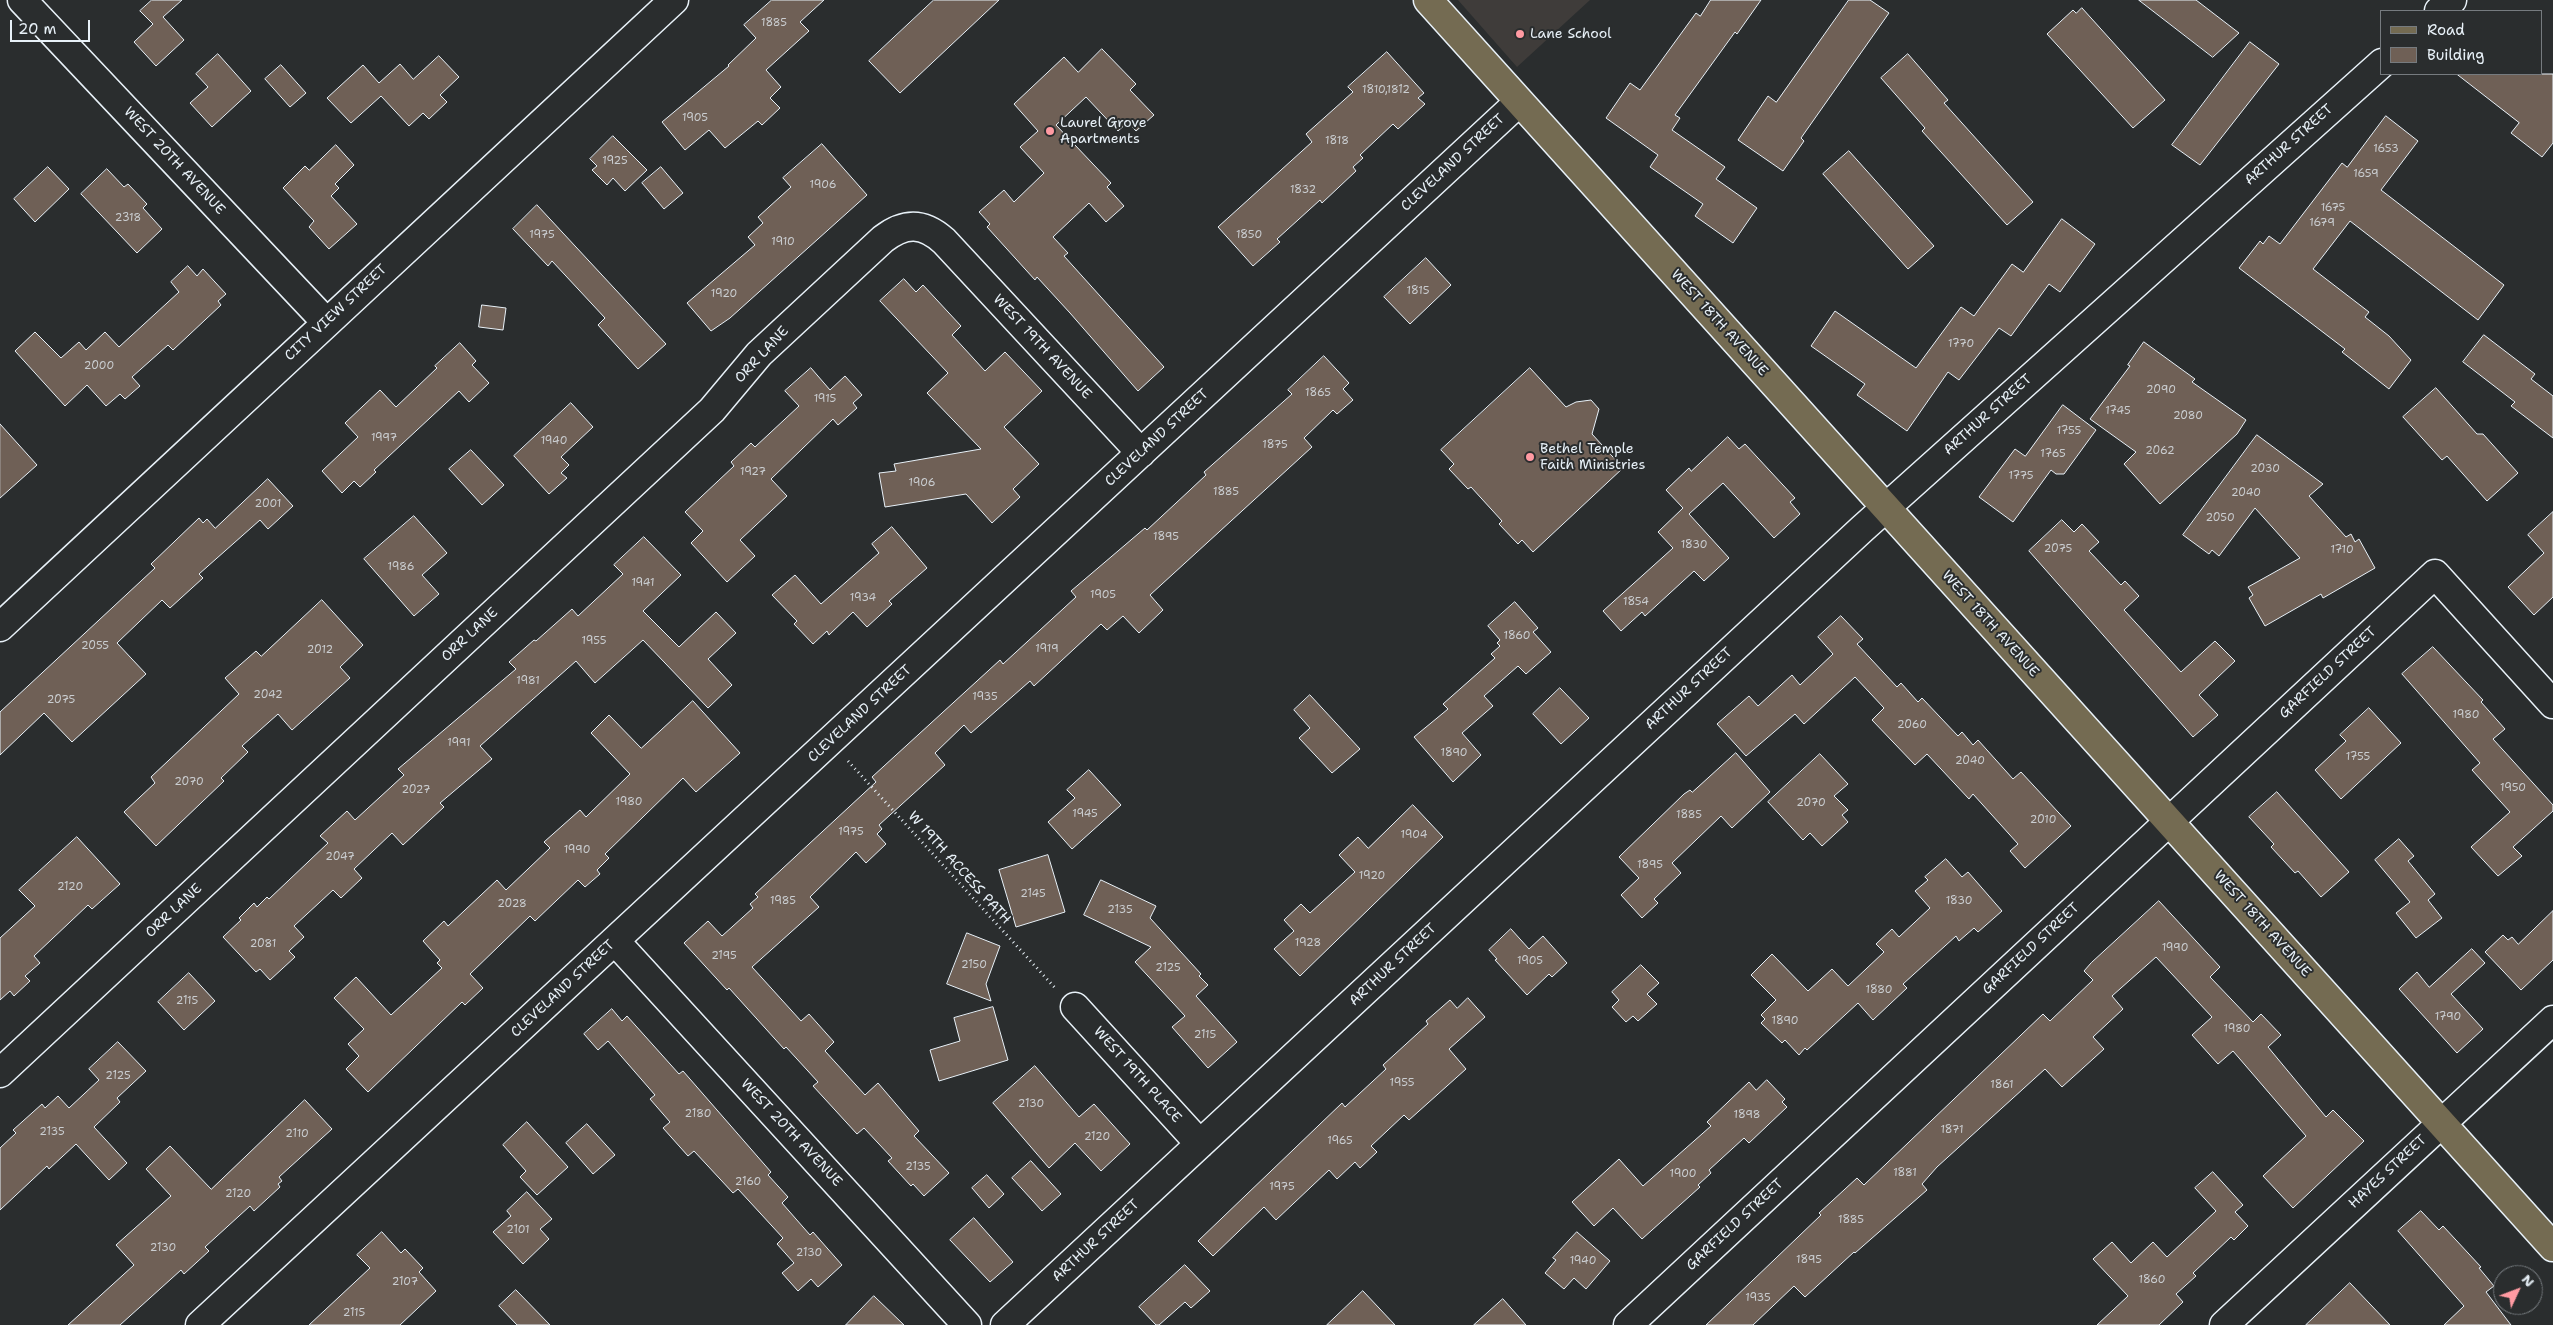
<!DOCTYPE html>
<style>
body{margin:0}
#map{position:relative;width:2553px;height:1325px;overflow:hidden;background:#2a2d2e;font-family:"Shantell Sans",sans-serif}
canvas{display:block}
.legend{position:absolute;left:2380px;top:10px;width:162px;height:65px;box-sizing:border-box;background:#2a2d2e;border:1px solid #767b7f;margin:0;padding:6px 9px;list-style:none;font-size:15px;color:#e8f1f8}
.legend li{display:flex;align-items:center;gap:10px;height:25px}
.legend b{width:25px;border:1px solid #767b7f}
.north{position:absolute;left:2493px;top:1265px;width:50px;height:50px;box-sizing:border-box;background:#2a2d2e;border:1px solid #767b7f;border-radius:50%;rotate:47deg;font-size:14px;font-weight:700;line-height:20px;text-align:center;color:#e8f1f8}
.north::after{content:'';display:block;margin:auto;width:18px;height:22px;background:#ff9aa2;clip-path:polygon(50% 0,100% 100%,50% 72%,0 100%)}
.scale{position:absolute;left:10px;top:20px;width:80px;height:22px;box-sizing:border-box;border:2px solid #e8f1f8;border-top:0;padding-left:6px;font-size:15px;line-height:18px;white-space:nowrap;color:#e8f1f8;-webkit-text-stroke:4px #2a2d2e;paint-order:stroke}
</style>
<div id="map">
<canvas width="2553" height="1325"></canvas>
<ul class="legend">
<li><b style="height:6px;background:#746b52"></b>Road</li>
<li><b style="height:14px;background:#6f6056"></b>Building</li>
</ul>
<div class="north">N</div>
<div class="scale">20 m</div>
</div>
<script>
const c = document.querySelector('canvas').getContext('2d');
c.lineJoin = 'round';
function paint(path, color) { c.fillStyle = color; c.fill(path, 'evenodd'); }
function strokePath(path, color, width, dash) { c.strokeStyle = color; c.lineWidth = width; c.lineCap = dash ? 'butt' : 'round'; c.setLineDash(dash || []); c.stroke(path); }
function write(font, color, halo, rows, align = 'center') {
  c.font = font + ' "Shantell Sans",sans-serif'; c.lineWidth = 4; c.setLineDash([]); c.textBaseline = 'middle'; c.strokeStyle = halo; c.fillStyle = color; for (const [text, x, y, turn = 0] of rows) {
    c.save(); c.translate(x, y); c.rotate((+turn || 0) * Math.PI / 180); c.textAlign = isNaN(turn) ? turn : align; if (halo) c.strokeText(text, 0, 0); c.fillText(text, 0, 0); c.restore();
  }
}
paint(new Path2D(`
 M1458 0H1590L1517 67Z`), '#3f3c3a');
const building = new Path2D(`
 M152 0H182L163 17 184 40 156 66 134 42 153 24 140 11Z
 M772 0H824L800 22 809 31 766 70 781 87 770 98 780 108 762 125 758 121 725 148 709 130 685 150 662 122 729 66 728 65 756 38 744 25Z
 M934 0H999L900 93 869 61Z
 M1711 0H1761L1737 34 1735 32 1675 115 1680 118 1672 130 1725 167 1716 179 1757 208 1733 243 1695 216 1703 204 1650 167 1658 155 1606 118 1630 83 1640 90 1696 13 1700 16Z
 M1849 0H1870L1889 13 1801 138 1804 141 1783 171 1738 140 1768 96 1776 102Z
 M2139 0H2196L2239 33 2213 57Z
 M2082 8 2165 100 2133 128 2047 34 2073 10 2076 13Z
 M2250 42 2279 64 2200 165 2172 145Z
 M1102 49 1136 84 1130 90 1154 115 1136 131 1128 122 1118 131 1086 97 1056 125 1111 183 1107 187 1124 206 1106 222 1089 203 1053 237 1068 253 1064 256 1164 367 1138 391 1070 313 1037 277 1035 280 987 227 990 224 979 212 1004 190 1014 202 1044 173 1020 147 1038 131 1014 104 1064 57 1078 72Z
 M1387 52 1424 93 1418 98 1425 104 1398 129 1393 124 1360 155 1363 158 1353 167 1356 171 1322 203 1320 200 1277 239 1280 242 1253 266 1218 227 1312 142 1306 134 1353 92 1348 87Z
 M218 54 251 91 212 127 190 103 208 87 196 74Z
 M1908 54 1948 100 1944 103 2033 202 2007 225 1922 131 1925 128 1881 78Z
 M439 56 459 77 440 95 447 102 429 119 423 113 409 126 381 96 351 123 327 98 363 65 379 83 400 64 413 79Z
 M281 65 306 93 290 107 265 79Z
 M2457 74H2553V143L2542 157 2511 133 2519 123Z
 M2386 116 2418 141 2381 190 2504 285 2478 320 2350 221 2313 269 2369 312 2365 317 2389 336 2411 360 2389 389 2342 352 2345 349 2239 268 2260 241 2263 244 2269 236 2280 244 2342 163 2347 167Z
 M613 136 647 170 625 191 613 178 607 185 592 170 597 166 590 159Z
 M822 144 867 195 730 318 711 331 687 303 755 245 748 237 763 223 758 217 791 187 783 178Z
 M336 145 354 165 335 184 339 188 331 196 357 224 329 249 309 227 314 221 283 188 305 166 309 170Z
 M1849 151 1934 246 1908 269 1823 174Z
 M48 167 69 189 35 222 14 199Z
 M661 167 683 193 664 209 642 183Z
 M107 169 124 187 128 184 147 204 143 208 162 229 137 253 81 194Z
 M537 205 666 344 638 369 598 325 605 318 552 261 548 266 513 229Z
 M2062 219 2095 244 2060 292 2049 284 2011 336 1999 328 1959 380 1948 372 1907 431 1857 395 1865 384 1811 346 1835 311 1916 368 1961 307 1974 316 2012 264 2023 272Z
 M1426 258 1451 285 1410 324 1384 297Z
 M188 266 197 276 203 269 226 294 218 301 221 305 173 350 168 345 132 377 140 386 125 399 120 394 106 406 87 385 65 406 15 351 35 332 61 358 79 342 86 350 105 332 119 347 179 292 171 282Z
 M904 279 916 292 923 285 961 326 952 335 985 371 1005 352 1042 391 1004 427 1039 464 1013 489 1020 497 992 523 966 494 885 507 879 473 896 471 894 464 981 449 927 393 948 373 880 301Z
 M482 305 506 308 503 330 479 327Z
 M2484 335 2535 374 2531 379 2553 396V438L2511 406 2515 402 2463 362Z
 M2144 342 2195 379 2192 382 2246 420 2237 434 2160 504 2124 464 2136 452 2090 419 2130 366 2128 365Z
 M460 343 476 361 472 365 489 383 469 402 459 391 374 470 376 472 360 487 354 481 342 493 322 471 358 437 345 423 380 390 396 407 437 368 435 366Z
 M1324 356 1349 383 1343 389 1353 400 1337 414 1333 410 1304 438 1312 447 1150 595 1163 610 1139 633 1123 616 1107 630 1101 624 1034 686 1030 681 971 733 964 725 935 753 945 765 879 825 882 829 877 834 886 844 866 863 856 852 810 897 819 907 752 967 801 1021 809 1014 834 1042 825 1051 865 1095 878 1083 919 1131 914 1136 949 1173 924 1196 913 1184 911 1186 888 1161 892 1158 864 1128 857 1134 813 1086 818 1082 786 1047 784 1049 729 988 727 990 684 943 708 921 722 936 753 908 750 904 758 897 755 894 876 782 872 777 1000 660 1003 664 1076 597 1071 591 1145 528 1147 530 1190 490 1206 475 1204 472 1292 394 1288 390Z
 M811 368 830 390 845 376 862 395 853 403 857 408 838 425 833 419 771 479 787 496 740 540 755 556 727 582 691 543 703 531 685 512 734 466 731 462 751 443 755 447 799 406 785 391Z
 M1530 368 1566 407 1576 402 1591 400 1599 409 1592 434 1623 468 1533 552 1522 540 1518 544 1499 524 1502 521 1471 487 1468 489 1449 469 1454 464 1441 450Z
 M2436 388 2477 434H2483L2518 473 2487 501 2447 456 2442 460 2403 417Z
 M571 403 593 427 561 457 569 465 561 473 567 478 549 494 514 456Z
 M2063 405 2096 430 2064 474H2056L2051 470 2013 522 1979 497 2015 449 2025 456Z
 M0 424 37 465 0 498Z
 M2257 435 2323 484 2309 496 2346 537 2351 534 2355 542 2359 539 2375 568 2323 598 2321 594 2265 626 2249 598 2253 595 2248 587 2300 558 2255 508 2219 556 2212 550 2209 554 2183 535Z
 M1728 437 1739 449 1745 444 1795 498 1790 502 1800 514 1774 538 1723 483 1689 514 1729 558 1704 581 1694 571 1645 616 1642 612 1621 631 1603 611 1673 548 1658 532 1683 508 1666 490 1689 468 1691 471Z
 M471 450 504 485 482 505 449 469Z
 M268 479 293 506 268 529 260 520 199 574 203 578 170 608 162 600 117 643 146 674 72 742 44 713 0 755V712L155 568 151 564 199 518 203 523 207 519 215 528Z
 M2553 512V597L2534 615 2508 587 2544 553 2528 535Z
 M414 516 447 553 422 575 439 594 414 616 364 559Z
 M2062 520 2074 532 2082 524 2099 542 2089 551 2121 585 2125 581 2139 596 2124 610 2181 672 2215 641 2235 661 2199 695 2218 715 2193 737 2029 551Z
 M892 527 927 568 889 601 892 604 867 627 853 612 829 635 827 631 813 644 794 624 797 621 772 595 795 575 821 604 879 553 872 544Z
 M644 537 681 575 643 611 679 647 716 612 736 633 708 659 732 685 708 708 643 640 595 683 576 661 480 746 492 759 440 803 444 807 403 845 392 833 354 869 362 878 341 898 333 890 294 926 304 937 289 951 295 957 270 980 260 969 256 972 223 937 241 920 239 918 254 903 257 907 267 897 269 899 328 843 320 836 347 811 355 820 404 775 398 769 516 669 509 662 534 640 536 641 572 609 578 616 623 574 614 565Z
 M322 600 363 645 340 667 350 678 292 730 278 714 242 746 248 752 221 778 224 781 156 846 124 812 155 783 151 777 239 694 225 678 256 651 261 656Z
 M1515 602 1538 628 1533 632 1551 652 1526 674 1518 666 1484 696 1493 706 1462 733 1481 755 1453 782 1414 737 1448 709 1443 704 1495 658 1491 654 1500 646 1497 643 1500 640 1488 626Z
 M1841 616 1863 639 1857 644 1897 687 1901 683 1918 702 1922 698 1958 736 1962 732 1973 745 1978 740 2013 779 2021 772 2071 826 2025 868 2010 851 2018 844 1973 794 1969 799 1927 754 1915 765 1872 720 1884 708 1855 677 1804 724 1795 714 1746 756 1717 724 1749 696 1758 706 1792 675 1800 685 1833 654 1818 637Z
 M2433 647 2483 700 2481 702 2505 729 2493 739 2553 805V811L2513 847 2522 856 2498 876 2471 847 2510 812 2472 770 2480 763 2402 674Z
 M1560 688 1589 718 1561 744 1533 714Z
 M1310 695 1360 749 1332 773 1299 738 1310 728 1294 710Z
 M693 701 740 753 696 792 683 778 605 854 609 858 597 870 600 874 585 887 578 880 535 921 530 916 470 974 483 988 465 1005 462 1002 368 1092 346 1069 359 1056 348 1044 364 1029 334 998 356 977 391 1015 442 968 437 963 440 960 423 941 444 921 448 926 497 880 506 890 550 848 544 842 580 810 586 817 630 774 591 733 609 715 641 748Z
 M2369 708 2401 743 2341 799 2315 770 2346 741 2340 735Z
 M1736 753 1770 792 1732 828 1721 816 1672 863 1681 873 1654 899 1658 903 1642 918 1621 895 1639 878 1619 857 1684 794 1690 790 1692 792Z
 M1820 754 1848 784 1834 796 1848 810 1842 815 1848 822 1822 846 1810 833 1803 840 1768 802Z
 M1089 770 1121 805 1072 849 1048 822 1075 798 1067 790Z
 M2277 792 2349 872 2321 897 2298 871 2295 873 2271 847 2274 844 2249 817Z
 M1413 805 1443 837 1300 976 1274 949 1294 931 1284 920 1301 904 1310 913 1355 872 1339 855 1358 837 1368 848Z
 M77 837 120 884 92 909 88 905 34 956 40 963 25 976 30 981 14 996 10 991 0 1000V938L35 906 19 890Z
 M2399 839 2414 856 2408 861 2435 894 2428 900 2442 918 2416 938 2396 913 2410 902 2375 860Z
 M1048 855 1065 912 1016 927 999 870Z
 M1946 859 1962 877 1968 872 2002 911 1978 932 1974 928 1959 941 1956 936 1903 984 1907 988 1873 1020 1858 1003 1807 1050 1805 1048 1799 1055 1785 1040 1782 1043 1761 1023 1765 1019 1761 1015 1776 1000 1751 975 1772 954 1808 991 1832 969 1848 986 1884 952 1876 944 1892 929 1899 937 1930 908 1915 891 1928 880 1925 877Z
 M1101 880 1156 906 1150 918 1201 974 1199 976 1208 985 1196 996 1237 1042 1208 1068 1172 1027 1185 1016 1135 962 1151 947 1084 915Z
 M2159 901 2220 967 2210 977 2253 1022 2261 1014 2281 1035 2268 1047 2326 1117 2333 1110 2364 1141 2293 1208 2263 1176 2306 1136 2233 1051 2218 1064 2192 1035 2212 1017 2156 957 2112 996 2123 1009 2093 1037 2104 1049 2062 1087 2045 1069 1937 1167 1922 1184 1927 1190 1855 1253 1854 1252 1805 1297 1794 1286 1753 1325H1706L1821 1215 1819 1213 1857 1178 1864 1185 2043 1014 2050 1021 2093 980 2084 971 2091 963Z
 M2553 911V960L2521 990 2485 952 2503 935 2508 940 2512 937 2518 944Z
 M1511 929 1529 949 1543 936 1567 963 1552 977 1549 974 1527 995 1495 960 1497 959 1489 950Z
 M967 933 1000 946 986 984 991 1001 947 984Z
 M2472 949 2485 963 2451 994 2483 1029 2457 1053 2399 989 2417 972 2429 987Z
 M1641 965 1659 983 1647 994 1657 1004 1638 1021 1633 1016 1626 1022 1612 1007 1619 1000 1612 992Z
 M189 973 215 1001 184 1030 158 1002Z
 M1468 998 1485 1017 1449 1049 1466 1069 1409 1120 1404 1115 1371 1146 1377 1152 1360 1168 1355 1162 1337 1179 1329 1170 1276 1220 1264 1207 1213 1256 1198 1241 1342 1103 1345 1107 1386 1069 1383 1065 1428 1024 1426 1021 1450 1000 1457 1008Z
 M993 1007 1008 1060 939 1081 930 1050 960 1041 954 1018Z
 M612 1009 622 1021 627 1016 679 1074 683 1071 771 1172 768 1175 788 1197 782 1203 810 1235 813 1232 842 1265 818 1287 811 1279 798 1291 782 1273 794 1263 777 1244 783 1238 738 1189 733 1193 694 1151 688 1156 663 1128 670 1122 650 1099 655 1095 608 1041 598 1050 584 1034Z
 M118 1042 146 1071 117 1098 120 1102 94 1127 127 1163 109 1180 76 1144 49 1169 47 1166 0 1210V1148L16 1133 13 1130 42 1104 45 1108 58 1096 69 1108 99 1080 89 1069Z
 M1035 1066 1079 1117 1094 1104 1130 1144 1101 1171 1075 1143 1049 1168 993 1103Z
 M1767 1080 1785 1099 1782 1102 1787 1107 1749 1143 1744 1138 1709 1170 1711 1173 1698 1185 1700 1187 1642 1239 1613 1208 1594 1226 1572 1202 1619 1159 1643 1186 1711 1126 1707 1122 1749 1082 1756 1090Z
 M305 1100 332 1129 279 1177 282 1181 278 1184 280 1187 254 1211 250 1206 205 1247 209 1251 184 1274 181 1270 120 1325H68L134 1265 116 1245 171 1196 146 1169 170 1146 211 1189Z
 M527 1122 568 1167 537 1195 520 1177 526 1171 503 1145Z
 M587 1124 615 1155 593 1174 566 1143Z
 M1031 1161 1061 1194 1042 1211 1012 1178Z
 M2213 1172 2243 1205 2235 1212 2248 1226 2234 1240 2231 1237 2193 1273 2196 1276 2176 1294 2183 1302 2159 1325H2097L2128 1296 2093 1259 2112 1242 2131 1263 2153 1242 2167 1257 2216 1211 2195 1188Z
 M987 1175 1004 1194 989 1208 972 1188Z
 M527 1192 552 1219 540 1229 549 1239 523 1264 493 1232 511 1216 507 1211Z
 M2421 1211 2439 1230 2443 1226 2481 1267 2479 1268 2494 1286 2486 1292 2511 1325H2444L2464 1306 2398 1231Z
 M974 1218 1013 1262 990 1282 950 1240Z
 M382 1232 401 1253 405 1249 423 1268 419 1272 436 1291 400 1325H309L370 1268 357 1255Z
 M1577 1232 1610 1261 1586 1289 1574 1278 1564 1289 1545 1273 1556 1260 1553 1258Z
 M1185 1265 1210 1291 1191 1308 1185 1302 1159 1325H1156L1139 1307Z
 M2350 1283 2390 1325H2306Z
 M516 1290 550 1325H517L499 1306Z
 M1363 1291 1395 1325H1327Z
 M874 1296 904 1325H846Z
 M1503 1299 1526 1325H1474Z`);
paint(building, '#6f6056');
strokePath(building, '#e8f1f8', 1);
const minor = new Path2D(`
 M22 0 326 322
 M2439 11 2452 0
 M0 627 674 0
 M615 941 967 1325
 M1075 1007 1200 1144
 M0 1073 712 410 759 354 883 239C905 222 923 222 944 241L1141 453
 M200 1325 1519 102
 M1005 1325 1862 529 2382 63
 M1628 1325 2435 574 2553 704
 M2224 1325 2553 1020`);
const major = new Path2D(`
 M1428 0 2553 1247`);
strokePath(minor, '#e8f1f8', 31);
strokePath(major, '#e8f1f8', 31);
strokePath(new Path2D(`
 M848 761 1056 989`), '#e8f1f8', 3, [1, 4]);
strokePath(minor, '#2a2d2e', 28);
strokePath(major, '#746b52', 28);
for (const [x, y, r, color] of [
 [1520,34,5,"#ff9aa2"],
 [1050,131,5,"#ff9aa2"],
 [1530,457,5,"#ff9aa2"]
]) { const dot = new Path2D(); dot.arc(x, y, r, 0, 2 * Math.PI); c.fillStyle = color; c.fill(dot); strokePath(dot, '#2a2d2e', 2); }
write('11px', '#cacdd0', null, [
 ["1885",774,23],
 ["1810,1812",1386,90],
 ["1905",695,118],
 ["1818",1337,141],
 ["1653",2386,149],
 ["1925",615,161],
 ["1659",2366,174],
 ["1906",823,185],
 ["1832",1303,190],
 ["1675",2333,208],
 ["2318",128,218],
 ["1679",2322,223],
 ["1975",542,235],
 ["1850",1249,235],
 ["1910",783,242],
 ["1815",1418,291],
 ["1920",724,294],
 ["1770",1961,344],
 ["2000",99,366],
 ["2090",2161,390],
 ["1865",1318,393],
 ["1915",825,399],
 ["1745",2118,411],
 ["2080",2188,416],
 ["1755",2069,431],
 ["1997",384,438],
 ["1940",554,441],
 ["1875",1275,445],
 ["2062",2160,451],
 ["1765",2053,454],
 ["2030",2265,469],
 ["1927",753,472],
 ["1775",2021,476],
 ["1906",922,483],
 ["1885",1226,492],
 ["2040",2246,493],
 ["2001",268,504],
 ["2050",2220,518],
 ["1895",1166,537],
 ["1830",1694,545],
 ["2075",2058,549],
 ["1710",2342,550],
 ["1986",401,567],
 ["1941",643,583],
 ["1905",1103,595],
 ["1934",863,598],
 ["1854",1636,602],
 ["1860",1517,636],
 ["1955",594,641],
 ["2055",95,646],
 ["1919",1047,649],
 ["2012",320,650],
 ["1981",528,681],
 ["2042",268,695],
 ["1935",985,697],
 ["2075",61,700],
 ["1980",2466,715],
 ["2060",1912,725],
 ["1991",459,743],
 ["1890",1454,753],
 ["1755",2358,757],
 ["2040",1970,761],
 ["2070",189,782],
 ["1950",2513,788],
 ["2027",416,790],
 ["1980",629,802],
 ["2070",1811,803],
 ["1945",1085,814],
 ["1885",1689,815],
 ["2010",2043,820],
 ["1975",851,832],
 ["1904",1414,835],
 ["1990",577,850],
 ["2047",340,857],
 ["1895",1650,865],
 ["1920",1372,876],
 ["2120",70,887],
 ["2145",1033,894],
 ["1985",783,901],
 ["1830",1959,901],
 ["2028",512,904],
 ["2135",1120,910],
 ["1928",1308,943],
 ["2081",263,944],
 ["1990",2175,948],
 ["2195",724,956],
 ["1905",1530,961],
 ["2150",974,965],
 ["2125",1168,968],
 ["1880",1879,990],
 ["2115",187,1001],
 ["1790",2448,1017],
 ["1890",1785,1021],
 ["1980",2237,1029],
 ["2115",1205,1035],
 ["2125",118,1076],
 ["1955",1402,1083],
 ["1861",2002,1085],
 ["2130",1031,1104],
 ["2180",698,1114],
 ["1898",1747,1115],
 ["1871",1952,1130],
 ["2135",52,1132],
 ["2110",297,1134],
 ["2120",1097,1137],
 ["1965",1340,1141],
 ["2135",918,1167],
 ["1881",1905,1173],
 ["1900",1683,1174],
 ["2160",748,1182],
 ["1975",1282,1187],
 ["2120",238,1194],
 ["1885",1851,1220],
 ["2101",518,1230],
 ["2130",163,1248],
 ["2130",809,1253],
 ["1895",1809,1260],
 ["1940",1583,1261],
 ["1860",2152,1280],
 ["2107",405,1282],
 ["1935",1758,1298],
 ["2115",354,1313]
]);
write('14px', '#e8f1f8', '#2a2d2e', [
 ["Lane School",1530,34],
 ["Laurel Grove",1060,123],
 ["Apartments",1060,139],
 ["Bethel Temple",1540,449],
 ["Faith Ministries",1540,465]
], 'left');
write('14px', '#e8f1f8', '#2a2d2e', [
 ["ARTHUR STREET",2289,145,-42],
 ["WEST 20TH AVENUE",174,161,47],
 ["CLEVELAND STREET",1453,163,-43],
 ["CITY VIEW STREET",336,313,-43],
 ["WEST 18TH AVENUE",1719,323,48],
 ["WEST 19TH AVENUE",1042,347,47],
 ["ORR LANE",762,355,-47],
 ["ARTHUR STREET",1988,415,-42],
 ["CLEVELAND STREET",1157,438,-43],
 ["WEST 18TH AVENUE",1990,624,48],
 ["ORR LANE",470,635,-43],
 ["GARFIELD STREET",2328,673,-43],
 ["ARTHUR STREET",1689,689,-43],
 ["CLEVELAND STREET",860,714,-43],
 ["W 19TH ACCESS PATH",959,868,48],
 ["ORR LANE",174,911,-43],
 ["WEST 18TH AVENUE",2262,924,48],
 ["GARFIELD STREET",2031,949,-43],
 ["ARTHUR STREET",1393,965,-43],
 ["CLEVELAND STREET",563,989,-43],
 ["WEST 19TH PLACE",1137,1075,48],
 ["WEST 20TH AVENUE",791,1133,47],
 ["HAYES STREET",2388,1172,-43],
 ["GARFIELD STREET",1735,1225,-43],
 ["ARTHUR STREET",1096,1241,-43]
]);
</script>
